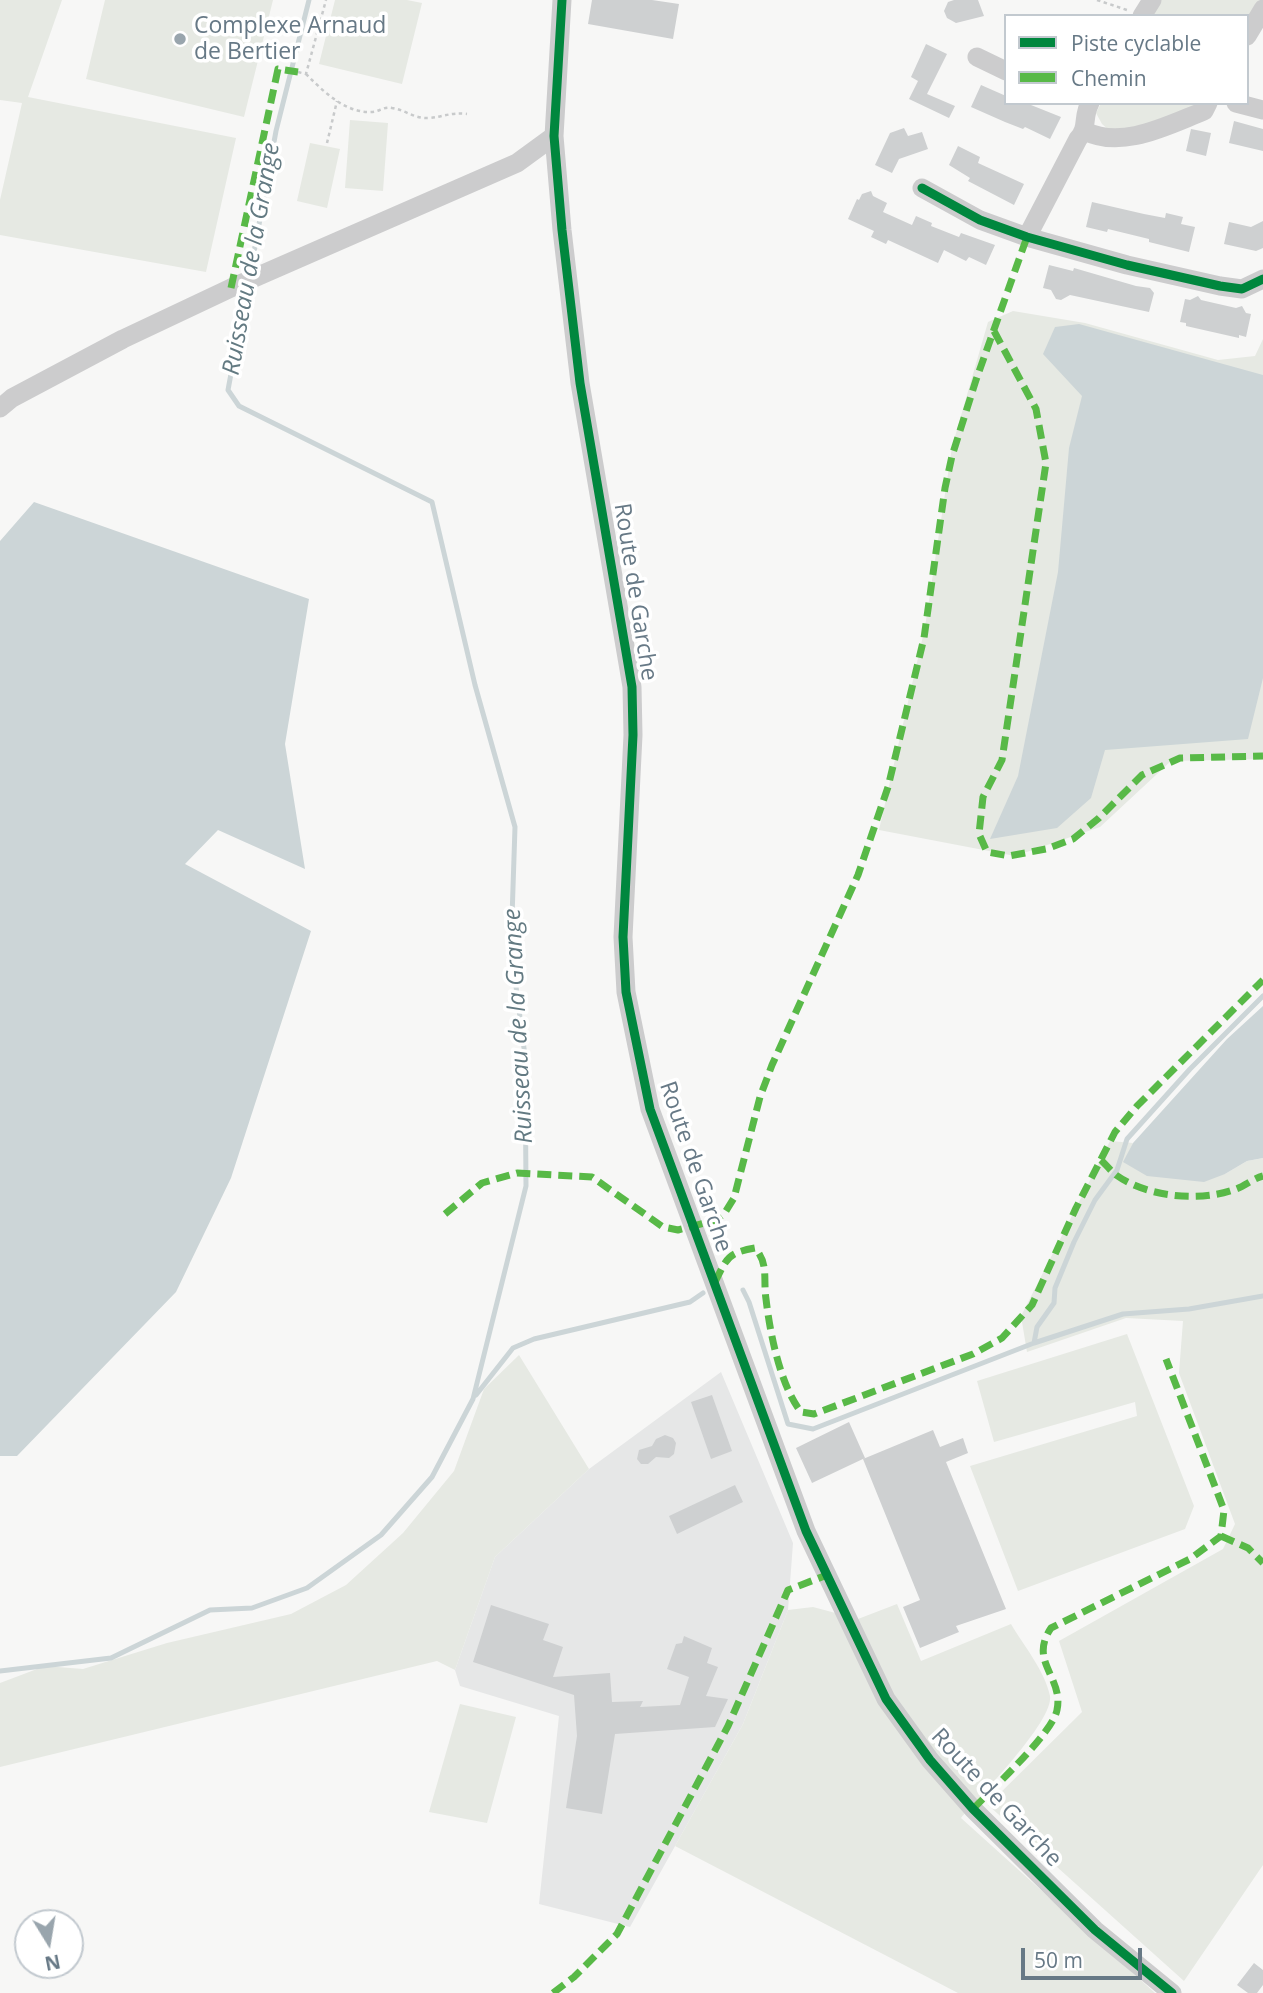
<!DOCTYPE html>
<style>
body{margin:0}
#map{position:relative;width:1263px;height:1993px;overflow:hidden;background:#f7f7f6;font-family:"Open Sans",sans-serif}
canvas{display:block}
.legend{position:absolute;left:1004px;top:14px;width:245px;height:91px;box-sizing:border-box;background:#fff;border:2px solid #c2c9cf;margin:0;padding:9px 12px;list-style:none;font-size:21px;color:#677986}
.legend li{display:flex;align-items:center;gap:14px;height:35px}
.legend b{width:35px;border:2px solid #c2c9cf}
.north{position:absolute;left:14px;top:1909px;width:70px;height:70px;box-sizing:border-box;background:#fff;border:2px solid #c2c9cf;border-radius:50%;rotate:169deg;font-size:19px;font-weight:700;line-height:28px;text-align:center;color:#677986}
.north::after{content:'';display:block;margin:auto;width:24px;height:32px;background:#99a5ad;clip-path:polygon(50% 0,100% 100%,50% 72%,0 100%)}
.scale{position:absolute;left:1021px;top:1948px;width:121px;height:32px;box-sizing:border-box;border:4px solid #677986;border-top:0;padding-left:9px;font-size:21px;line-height:24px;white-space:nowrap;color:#677986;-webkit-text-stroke:5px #fff;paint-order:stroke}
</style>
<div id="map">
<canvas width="1263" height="1993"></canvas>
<ul class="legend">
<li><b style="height:9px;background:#00873e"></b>Piste cyclable</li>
<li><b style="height:9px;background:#58b947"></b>Chemin</li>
</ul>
<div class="north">N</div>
<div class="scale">50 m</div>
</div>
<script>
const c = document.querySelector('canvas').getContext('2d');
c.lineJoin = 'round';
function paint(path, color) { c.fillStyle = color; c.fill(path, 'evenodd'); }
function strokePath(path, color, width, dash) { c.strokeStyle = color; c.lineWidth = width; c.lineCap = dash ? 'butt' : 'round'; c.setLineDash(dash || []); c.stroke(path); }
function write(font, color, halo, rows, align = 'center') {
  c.font = font + ' "Open Sans",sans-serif'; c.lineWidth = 7; c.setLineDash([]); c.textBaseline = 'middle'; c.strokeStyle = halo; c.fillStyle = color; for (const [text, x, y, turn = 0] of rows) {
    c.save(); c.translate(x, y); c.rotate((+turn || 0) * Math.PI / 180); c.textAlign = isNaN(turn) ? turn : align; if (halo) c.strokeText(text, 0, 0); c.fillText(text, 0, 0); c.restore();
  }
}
paint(new Path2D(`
 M721 1372 793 1543 788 1610 743 1724 630 1927 539 1904 559 1716 460 1686 455 1670 495 1557 589 1469Z`), '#e6e7e7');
paint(new Path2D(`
 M0 0H62L28 97 236 138 206 272 0 235V200L22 103 0 100Z
 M105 0H273L244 117 86 79Z
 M335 0H407L422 3 402 84 319 64Z
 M1159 0H1260L1247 22V16H1149Z
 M1101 103H1202L1146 129 1110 131 1102 124 1096 113Z
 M350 120 388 123 383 191 345 188Z
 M310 143 340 149 327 208 297 201Z
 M1013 311 1085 323 1218 360 1255 356 1263 339V759L1171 761 1100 827 1015 856 879 830 925 627 952 447 988 322Z
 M1110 1141 1133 1143 1124 1162 1225 1174 1247 1161 1263 1158V1865L1184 1981 988 1805 1082 1712 1059 1641 1223 1549 1235 1524 1179 1373 1183 1321 1126 1318 1027 1352 1021 1316Z
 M1127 1334 1194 1506 1185 1529 1018 1591 970 1466 1137 1416 1135 1402 994 1442 977 1381Z
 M519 1355 589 1469 495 1557 455 1670 437 1661 0 1767V1683L45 1666 83 1669 167 1643 291 1614 346 1585 403 1533 454 1471 484 1389Z
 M897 1604 921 1661 1011 1624C1024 1646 1045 1671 1050 1696 1054 1721 979 1797 961 1818L1155 1993H958L675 1846 743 1724 788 1610 813 1607 858 1619Z
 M460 1704 516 1717 487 1823 429 1812Z`), '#e6e9e3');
paint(new Path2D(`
 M1079 324 1263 375V678L1248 739 1105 750 1091 798 1057 828 990 839 1018 776 1058 572 1069 448 1082 396 1043 354 1055 327Z
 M34 502 309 599 285 744 305 869 218 830 185 864 311 931 231 1178 176 1292 17 1456H0V541Z
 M1263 1006V1158L1247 1161 1225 1174 1204 1182 1147 1176 1123 1162 1133 1143 1227 1039Z`), '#ccd5d7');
strokePath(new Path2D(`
 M250 274 276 131 309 0
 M743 1290 749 1302 788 1424 813 1429 1034 1343 1123 1314 1189 1309 1263 1296
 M1034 1343 1037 1327 1054 1303 1055 1288 1074 1242 1095 1200 1117 1170 1127 1139 1190 1069 1263 996
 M476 1395 513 1348 534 1339 690 1302 703 1293
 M0 1671 111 1658 210 1610 252 1608 307 1588 381 1535 432 1477 473 1399 526 1186 525 1056 511 948 515 827 475 685 432 502 239 406 228 390 247 287`), '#ccd5d7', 5);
paint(new Path2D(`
 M592 0H652L679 4 673 39 588 24Z
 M954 0H978L984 16 956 23 947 18 944 11 948 2Z
 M926 44 947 54 927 94 955 106 949 118 909 99 918 81 911 77Z
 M981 85 1006 96V103H1026L1061 117 1050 139 1025 127 1023 129 1005 122 971 107Z
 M1234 121 1263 129V151L1229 143Z
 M904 128 908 136 922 132 928 149 899 159 892 173 875 165 890 133Z
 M1191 129 1211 133 1206 156 1186 151Z
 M958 146 980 157 978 163 1024 184 1014 205 968 181 970 178 949 165Z
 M871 191 873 196 887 203 883 212 912 225 916 216 932 223 931 226 959 237 961 233 995 245 986 265 969 257 966 261 944 250 938 263 888 240 886 244 871 237 874 231 848 219 857 199 859 200 862 194Z
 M1092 202 1144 214 1165 218 1166 213 1183 217 1181 224 1195 227 1189 252 1149 242V239L1108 229 1107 232 1086 227Z
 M1263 221V248L1256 251 1224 244 1229 222 1251 227Z
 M1049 265 1073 271 1074 268 1136 286 1150 288 1154 293 1149 312 1070 295 1061 300 1056 299 1051 290 1043 288Z
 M1198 296 1201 300 1236 308 1242 306 1246 313 1251 314 1246 337 1239 335V338L1186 326V323L1180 322 1185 299 1190 300Z
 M712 1395 732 1451 711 1459 691 1402Z
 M849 1422 865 1458 812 1483 796 1448Z
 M933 1430 940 1447 963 1438 968 1453 946 1462 1006 1609 956 1626 959 1632 920 1648 903 1607 920 1600 863 1459Z
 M665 1435 673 1438 676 1443 674 1454 669 1458 656 1457 648 1464H641L637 1459 639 1450 652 1446 656 1439Z
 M735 1485 743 1502 677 1534 669 1516Z
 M491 1605 549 1624 543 1640 563 1647 553 1677 610 1673 612 1702 643 1701 640 1707 680 1705 689 1677 667 1669 676 1644 682 1643 684 1636 712 1648 707 1663 718 1667 706 1696 728 1699 715 1727 615 1734 602 1814 566 1808 577 1736 574 1695 473 1662Z
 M1254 1963 1263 1970V1985L1257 1993H1248L1237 1985Z`), '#ced0d1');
strokePath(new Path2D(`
 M1097 0 1127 10
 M298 72 306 74 326 0
 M306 74C323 91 345 113 371 112 379 112 384 106 392 108 406 110 414 119 429 118 443 117 451 112 467 114
 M327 143 337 101`), '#c8cacb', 2.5, [3.5, 3.5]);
strokePath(new Path2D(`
 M562 0 554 136 562 230 580 383 632 687 633 735 623 937 626 992 650 1109 806 1531 886 1699 930 1760 973 1809 1095 1930 1172 1993
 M1142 16 1152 0
 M1247 36 1263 9
 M977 57 1006 71
 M1236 103 1263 110
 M1085 131C1122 150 1168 125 1204 111L1208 103
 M922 188 980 220 1027 237 1127 265 1220 286 1242 289 1263 279
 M1027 237 1078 139C1089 127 1082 117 1090 103
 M0 408 12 398 123 339 231 288 517 163 554 136`), '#cccccd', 19);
strokePath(new Path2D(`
 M231 288 278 69 298 72
 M994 331 1036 409 1046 463 1002 760 983 797 979 834 987 852 1009 856 1046 849 1073 839 1099 818 1142 775 1180 758 1263 756
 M1101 1160C1106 1165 1111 1171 1116 1175 1147 1197 1198 1202 1233 1190 1244 1187 1252 1179 1263 1176
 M445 1214 482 1183 517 1173 592 1177 663 1227 678 1230 716 1220 724 1214 734 1198 760 1097 772 1065 858 875 888 787 924 638 945 488 952 456 976 380 1027 237
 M715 1282C727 1258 727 1253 755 1248 769 1264 763 1279 766 1299 770 1333 780 1385 801 1412L814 1414 973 1354 1002 1338 1032 1305 1076 1208 1115 1132 1137 1106 1263 980
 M1221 1536 1248 1548 1263 1563
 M973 1809C992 1789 1053 1733 1057 1710 1064 1677 1028 1662 1051 1628L1190 1559 1221 1536 1224 1510 1166 1359
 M553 1993 574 1977 617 1934 728 1726 788 1590 827 1575`), '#58b947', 7, [14, 7]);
strokePath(new Path2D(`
 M562 0 554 136 562 230 580 383 632 687 633 735 623 937 626 992 650 1109 806 1531 886 1699 930 1760 973 1809 1095 1930 1172 1993
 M922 188 980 220 1027 237 1127 265 1220 286 1242 289 1263 279`), '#00873e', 9);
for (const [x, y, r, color] of [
 [180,39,7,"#99a5ad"]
]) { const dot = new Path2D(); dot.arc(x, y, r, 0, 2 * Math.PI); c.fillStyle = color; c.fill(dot); strokePath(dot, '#fff', 2.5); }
write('23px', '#677986', '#fff', [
 ["Complexe Arnaud",194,26],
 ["de Bertier",194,52]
], 'left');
write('23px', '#677986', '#fff', [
 ["Route de Garche",635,592,81],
 ["Route de Garche",695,1167,71],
 ["Route de Garche",996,1798,47]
]);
write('italic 24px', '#637a82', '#fff', [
 ["Ruisseau de la Grange",252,259,-80],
 ["Ruisseau de la Grange",519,1026,-93]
]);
</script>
